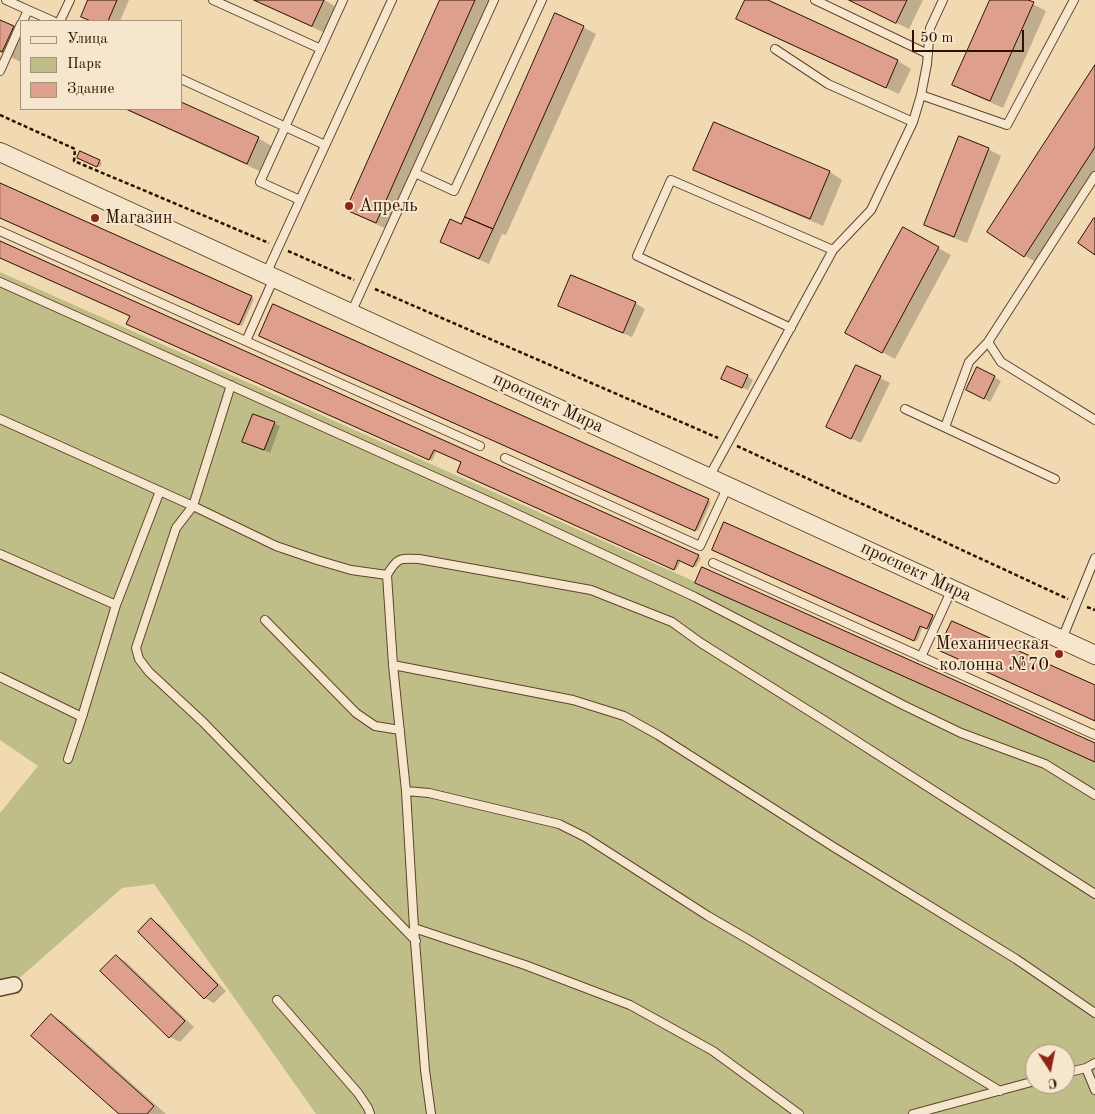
<!DOCTYPE html>
<meta charset="utf-8">
<style>
body{margin:0}
#map{position:relative;width:1095px;height:1114px;overflow:hidden;background:#f1d9b2;font-family:"Old Standard TT",serif}
canvas{display:block}
.legend{position:absolute;left:20px;top:20px;width:162px;height:90px;box-sizing:border-box;background:#f6e6cd;border:1px solid #a6917b;margin:0;padding:6px 9px;list-style:none;font-size:15px;color:#2d1200}
.legend li{display:flex;align-items:center;gap:10px;height:25px}
.legend b{width:25px;border:1px solid #a6917b}
.north{position:absolute;left:1025px;top:1044px;width:50px;height:50px;box-sizing:border-box;background:#f6e6cd;border:1px solid #a6917b;border-radius:50%;rotate:169deg;font-size:14px;font-weight:700;line-height:20px;text-align:center;color:#2d1200}
.north::after{content:'';display:block;margin:auto;width:18px;height:22px;background:#8f2418;clip-path:polygon(50% 0,100% 100%,50% 72%,0 100%)}
.scale{position:absolute;left:912px;top:30px;width:112px;height:22px;box-sizing:border-box;border:2px solid #2d1200;border-top:0;padding-left:6px;font-size:15px;line-height:18px;white-space:nowrap;color:#2d1200;-webkit-text-stroke:4px #f6e6cd;paint-order:stroke}
</style>
<div id="map">
<canvas width="1095" height="1114"></canvas>
<ul class="legend">
<li><b style="height:6px;background:#f6e6cd"></b>Улица</li>
<li><b style="height:14px;background:#c0be88"></b>Парк</li>
<li><b style="height:14px;background:#df9f8d"></b>Здание</li>
</ul>
<div class="north">С</div>
<div class="scale">50 m</div>
</div>
<script>
const c = document.querySelector('canvas').getContext('2d');
c.lineJoin = 'round';
function paint(path, color) { c.fillStyle = color; c.fill(path, 'evenodd'); }
function strokePath(path, color, width, dash) { c.strokeStyle = color; c.lineWidth = width; c.lineCap = dash ? 'butt' : 'round'; c.setLineDash(dash || []); c.stroke(path); }
function write(font, color, halo, rows, align = 'center') {
  c.font = font + ' "Old Standard TT",serif'; c.lineWidth = 4; c.setLineDash([]); c.textBaseline = 'middle'; c.strokeStyle = halo; c.fillStyle = color; for (const [text, x, y, turn = 0] of rows) {
    c.save(); c.translate(x, y); c.rotate((+turn || 0) * Math.PI / 180); c.textAlign = isNaN(turn) ? turn : align; if (halo) c.strokeText(text, 0, 0); c.fillText(text, 0, 0); c.restore();
  }
}
paint(new Path2D(`
 M0 272 1095 760V1114H316L154 884 122 888 0 995V813L38 766 0 740ZM1035 1054H1065V1084H1035Z`), '#c0be88');
paint(new Path2D(`
 M90 0H129L120 21H91L82 16Z
 M253 0H324L337 7 325 33Z
 M441 0H491L389 230 361 217 348 210Z
 M746 0H765L898 61 911 69 899 94 750 26 738 18Z
 M848 0H923L909 29Z
 M991 0H1025L1046 11 1003 108 967 92 954 84Z
 M0 21 21 32V62L0 52Z
 M583 27 596 34 506 235 502 234 489 264 451 247 441 241 462 225Z
 M1095 67V174L1038 263 1025 256Z
 M124 109H181L258 138 277 149 266 174Z
 M714 123 830 172 842 180 823 226 708 177 695 169Z
 M988 149 1001 156 967 243 938 232 926 225Z
 M81 159 99 161 102 163 100 167Z
 M0 184 254 299 242 326 0 217Z
 M903 229 951 255 895 359 860 340Z
 M0 243 698 556 701 558 696 567 681 561 676 570 461 473 463 462 437 450 432 461 130 325 131 316 0 257Z
 M635 303 645 309 632 337 569 311 560 305Z
 M263 337 708 501 711 502 698 531Z
 M857 366 890 383 861 443 837 432Z
 M978 369 1001 381 990 402 973 393Z
 M747 376 753 380 748 390 729 381Z
 M274 423 280 426 270 453 244 442Z
 M716 551 932 616 935 618 930 629 923 626 917 641Z
 M151 920 161 925 226 991 214 1003 205 998Z
 M117 956 126 962 194 1027 180 1042 170 1037 102 971Z
 M51 1015 64 1023 166 1114H121Z`), '#0003');
const building = new Path2D(`
 M88 0H117L108 21H91L81 17Z
 M254 0H324L312 26Z
 M440 0H475L376 223 346 210Z
 M745 0H768L898 60 886 88 736 19Z
 M849 0H907L896 23Z
 M990 0H1028L1034 2 990 101 952 85Z
 M555 13 584 26 493 229 465 217Z
 M0 20 14 26 2 52 0 51Z
 M1095 65V147L1024 257 987 232Z
 M181 102 259 137 247 164 126 109H181Z
 M714 122 830 171 810 219 693 170Z
 M959 136 989 148 954 237 924 225Z
 M80 151 100 160 97 167 77 158Z
 M0 183 252 296 239 325 0 218Z
 M465 217 493 229 479 259 440 242 450 219 461 224Z
 M1094 218H1095V255L1078 243Z
 M903 227 939 247 882 353 845 333Z
 M0 241 699 555 693 567 678 560 674 570 457 472 461 462 434 450 429 460 126 324 130 316 0 258Z
 M571 275 636 302 623 333 558 306Z
 M273 304 709 499 695 531 259 336Z
 M856 365 881 376 851 439 826 427Z
 M727 366 748 375 742 388 721 379Z
 M977 367 995 376 984 399 966 390Z
 M253 414 275 422 264 450 242 442Z
 M724 522 933 615 927 629 920 626 914 641 712 550Z
 M702 567 1095 743V762L695 583Z
 M952 621 1095 685V721L938 650Z
 M151 918 218 985 204 999 138 932Z
 M116 955 185 1021 169 1038 100 971Z
 M51 1014 154 1106 147 1114H119L31 1036Z`);
paint(building, '#df9f8d');
strokePath(building, '#2d1200', 1);
const service = new Path2D(`
 M6 0 28 10 23 21
 M213 0 321 49
 M815 0 928 54
 M28 10 53 21
 M60 21 70 0
 M775 49 828 84 913 122
 M0 71 21 24
 M181 79 325 145
 M921 95 1007 125 1074 0
 M415 173 454 191 542 0
 M1095 176 988 342 1001 362 1095 420
 M300 200 260 182 343 0
 M0 231 480 446
 M266 274 392 0
 M0 282 504 508 695 597 903 705 961 733 1045 764 1095 795
 M351 313 494 0
 M791 328 637 256 671 180 833 250
 M246 341 274 278
 M231 385 193 506 176 528 136 648 139 659 149 672 203 722 416 941
 M905 409 1055 479
 M0 419 193 506 276 546 317 560 351 570 387 575
 M945 427 969 362 988 342
 M505 458 700 546 728 486
 M709 477 833 250 871 210 913 122 921 95 927 64 930 28 943 0
 M0 554 116 605
 M713 563 1095 735
 M265 620 356 713 375 726 400 730
 M1062 639 1095 558
 M921 657 952 589
 M393 665 573 700 624 716 658 735 832 846 1016 959 1095 1013
 M0 677 82 717
 M68 759 82 717 116 605 160 491
 M406 791 429 793 559 824 585 837 708 916 746 938 1000 1091
 M414 928 525 965 630 1005 713 1051 799 1114
 M277 1000 358 1093 368 1108 370 1114
 M1086 1068 1095 1090
 M1065 1073 1086 1068 1095 1063
 M431 1114 425 1070 414 928 406 791 393 665 387 575C397 558 399 558 419 559L591 590 672 622 701 643 833 726 1095 894
 M913 1114 1035 1081`);
const minor = new Path2D(`
 M0 988 14 985`);
const tertiary = new Path2D(`
 M0 152 1095 655`);
strokePath(service, '#5e442c', 10);
strokePath(minor, '#5e442c', 18);
strokePath(tertiary, '#5e442c', 20);
strokePath(new Path2D(`
 M0 115 75 149 74 161 269 243
 M288 251 354 280
 M375 289 718 438
 M737 446 1068 599
 M1087 607 1095 610`), '#2d1200', 2.5, [4, 2.5]);
strokePath(service, '#f6e6cd', 8);
strokePath(minor, '#f6e6cd', 15);
strokePath(tertiary, '#f6e6cd', 18);
for (const [x, y, r, color] of [
 [349,206,5,"#8f2418"],
 [95,218,5,"#8f2418"],
 [1059,654,5,"#8f2418"]
]) { const dot = new Path2D(); dot.arc(x, y, r, 0, 2 * Math.PI); c.fillStyle = color; c.fill(dot); strokePath(dot, '#f6e6cd', 2); }
write('18px', '#2d1200', '#f6e6cd', [
 ["Апрель",359,206],
 ["Магазин",105,218],
 ["Механическая",1049,644,"right"],
 ["колонна №70",1049,665,"right"]
], 'left');
write('18px', '#2d1200', '#f6e6cd', [
 ["проспект Мира",548,403,25],
 ["проспект Мира",916,572,25]
]);
</script>
